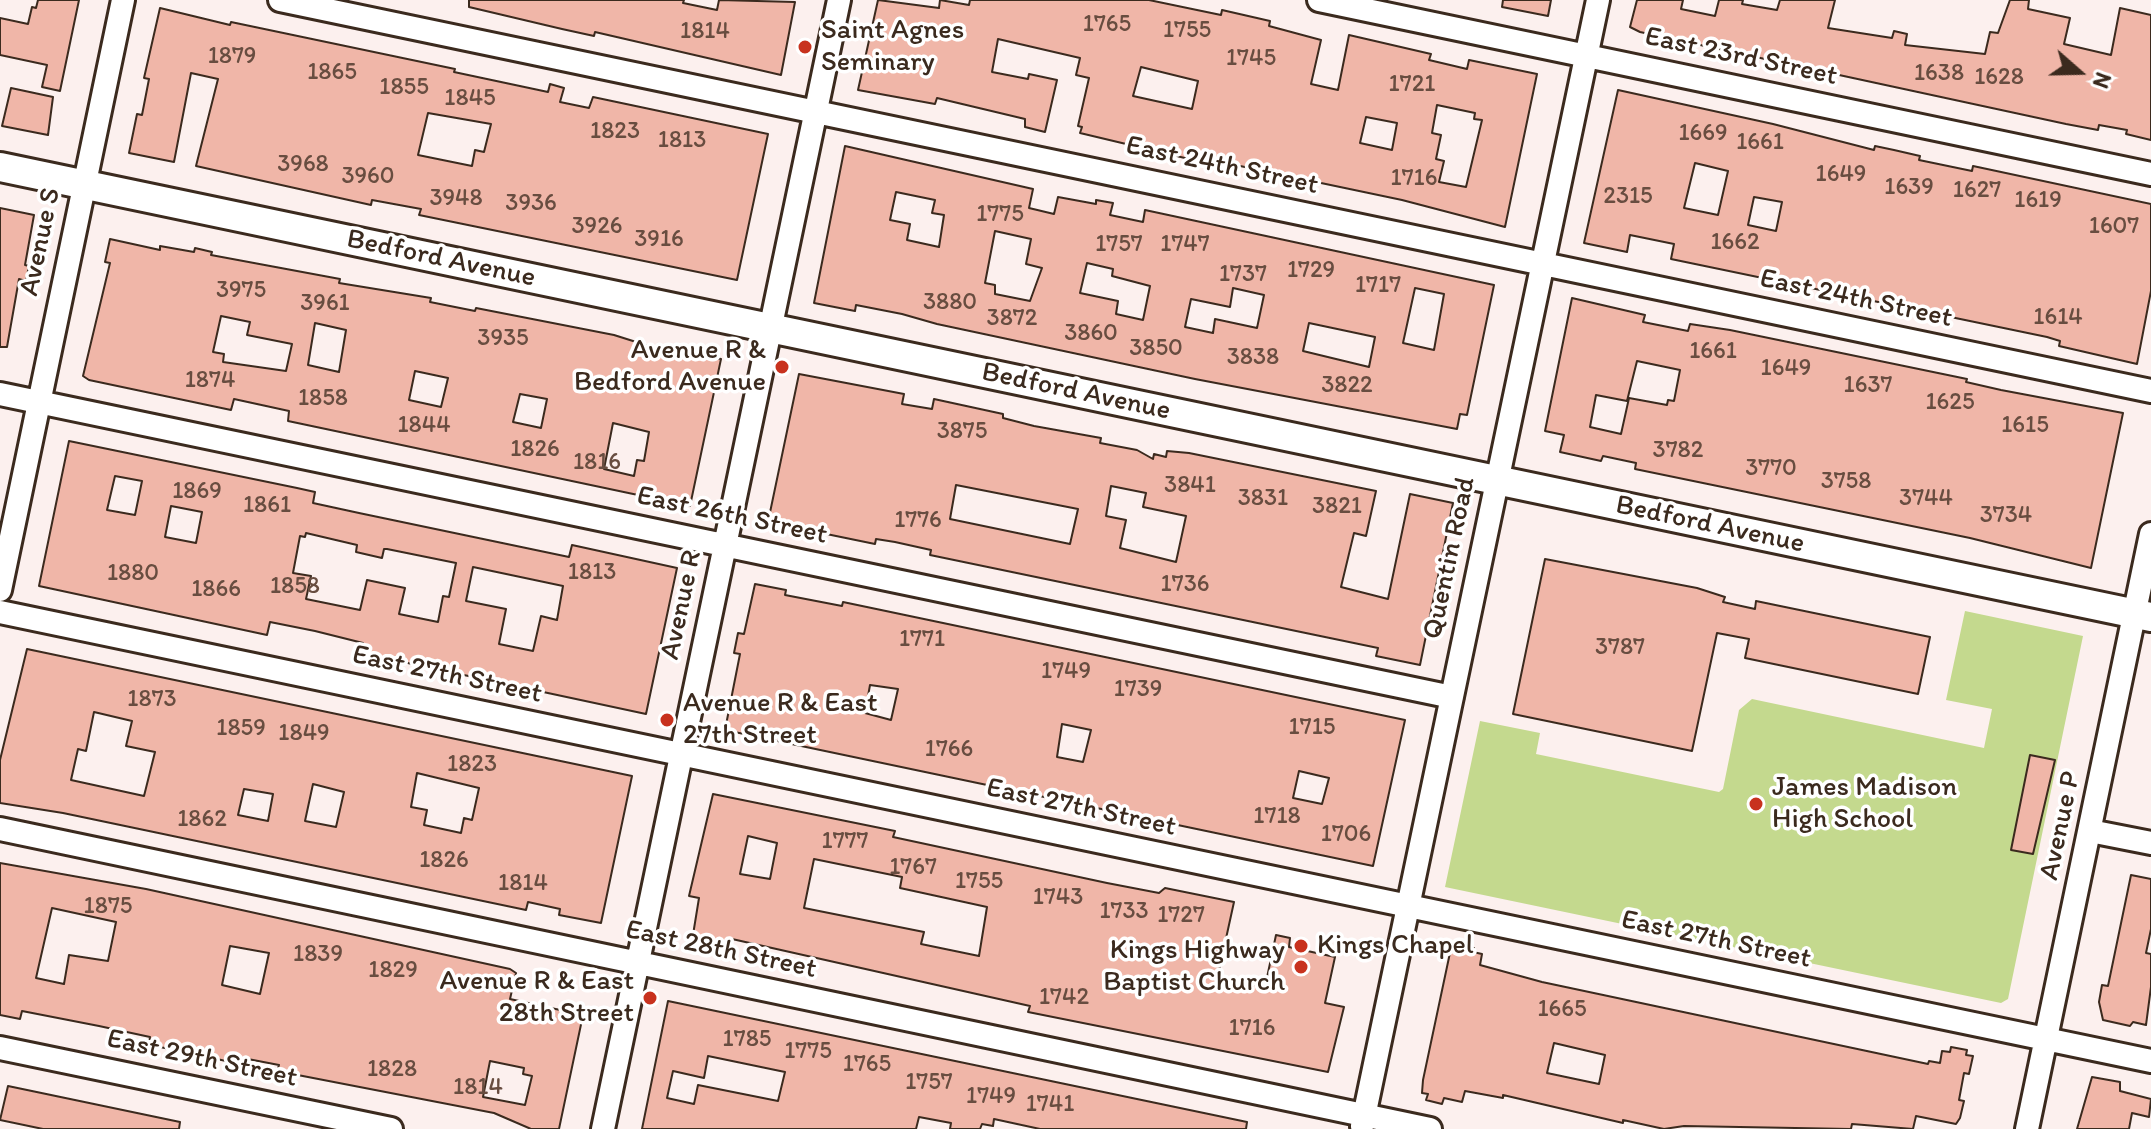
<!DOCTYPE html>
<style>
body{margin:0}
#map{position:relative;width:2151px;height:1129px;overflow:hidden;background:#fcf0ee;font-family:Itim,sans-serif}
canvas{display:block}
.north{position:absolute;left:2039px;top:32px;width:80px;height:80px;-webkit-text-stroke:6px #fff;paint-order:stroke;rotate:110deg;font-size:22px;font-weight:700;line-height:32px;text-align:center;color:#3b2a1e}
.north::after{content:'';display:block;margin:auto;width:28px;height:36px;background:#3b2a1e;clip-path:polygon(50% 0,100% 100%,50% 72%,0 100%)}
</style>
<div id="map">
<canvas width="2151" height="1129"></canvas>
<div class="north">N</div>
</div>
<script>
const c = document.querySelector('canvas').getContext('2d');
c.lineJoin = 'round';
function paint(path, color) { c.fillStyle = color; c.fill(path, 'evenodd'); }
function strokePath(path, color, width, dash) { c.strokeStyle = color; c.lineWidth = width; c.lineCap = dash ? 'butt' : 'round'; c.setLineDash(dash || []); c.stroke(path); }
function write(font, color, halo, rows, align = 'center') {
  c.font = font + ' Itim,sans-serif'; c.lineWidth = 7; c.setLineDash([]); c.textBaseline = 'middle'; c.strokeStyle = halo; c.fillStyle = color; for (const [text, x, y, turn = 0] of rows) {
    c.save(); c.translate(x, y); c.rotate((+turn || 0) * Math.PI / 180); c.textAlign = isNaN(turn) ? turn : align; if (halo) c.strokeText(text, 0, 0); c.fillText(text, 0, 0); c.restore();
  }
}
paint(new Path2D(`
 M1965 611 2083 636 2008 999 2001 1003 1445 887 1480 721 1540 733 1536 754 1719 792 1723 789 1739 710 1752 699 1984 748 1992 709 1946 700Z`), '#c4d98e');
const building = new Path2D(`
 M38 0H79L60 91 42 87 47 65 0 55V18L28 24 32 7 36 8Z
 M469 0H684L683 3 717 10 719 0 795 2 781 75 595 32 594 36 562 29 469 7Z
 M878 0 939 8 940 0 969 5 970 0H1149L1221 15 1222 10 1270 21 1269 26 1321 40 1311 84 1338 90 1349 35 1431 54 1429 60 1467 69 1469 60 1537 74 1505 227 1402 200 1221 162 1189 159 1080 133 1082 127 1078 126 1089 78 1076 75 1080 58 998 39 992 72 1028 79 1029 74 1057 80 1045 132 1025 127V119L937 98 935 104 858 90ZM1141 67 1198 81 1192 109 1133 96ZM1437 105 1475 113 1474 119 1482 120 1466 187 1439 182 1444 161 1436 159 1441 135 1432 133ZM1366 117 1397 123 1392 150 1360 143Z
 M1503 0H1551L1548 16 1502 7Z
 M1637 0H1683L1681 9 1715 16 1719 0H1743L1742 4 1777 10 1780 0H1835L1828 28 1892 38 1894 31 1907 34 1905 45 1985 54 1990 32 1998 33 2010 0H2029L2028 9 2070 18 2064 44 2111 55 2120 8 2151 15V140L2126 134 2127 130 2099 125 2098 130 2066 124 1640 32 1630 27Z
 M160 8 230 25 231 22 455 69 454 72 548 92 550 84 564 88 560 102 589 108 593 97 768 134 737 280 419 215 421 209 372 200 371 205 196 166 218 79 191 73 174 162 129 153 137 114 142 115 149 79 144 78ZM428 113 491 124 484 152 475 150 472 166 418 155Z
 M11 88 53 97 48 135 2 126Z
 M1618 90 1773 124 1874 150 1875 146 1894 150 1920 156 1919 160 1972 171 1973 166 2151 204V291L2137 364 2059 346 2060 341 2047 337 1671 259 1674 244 1630 235 1627 252 1584 243ZM1695 163 1728 171 1718 215 1684 208ZM1754 197 1782 202 1776 231 1748 225Z
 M845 146 1033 189 1029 208 1054 214 1058 197 1096 204V200L1113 203 1110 215 1143 222 1145 210 1494 285 1467 415 1460 414 1457 429 1195 379 937 324 902 314 856 305 855 311 814 303ZM896 192 935 200 932 213 944 215 939 247 907 240 910 224 890 220ZM995 231 1031 239 1026 264 1042 268 1030 301 995 294V285L985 283ZM1087 263 1113 269 1112 276 1150 286 1143 320 1116 314 1118 301 1080 293ZM1233 288 1264 295 1257 328 1215 319 1213 333 1185 327 1191 299 1230 307ZM1415 288 1444 294 1434 350 1403 343ZM1309 323 1375 337 1369 367 1303 351Z
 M0 208 34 215 25 265 29 266 26 281 19 279 7 347H0Z
 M110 239 160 250V246L194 252 195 248 212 252 211 255 340 279 339 283 431 298 430 302 475 311 476 308 614 335 671 353 672 349 721 359 690 506 288 421 289 411 234 399 231 410 89 380 83 376 110 263 105 262ZM221 316 250 322 247 335 292 344 286 371 223 362 224 354 213 352ZM315 323 346 330 339 372 308 365ZM415 371 448 378 441 407 409 400ZM520 394 547 399 541 428 513 422ZM613 423 649 432 644 461 637 460 634 476 604 469Z
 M1572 298 1645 315 1643 322 1688 331 1690 324 1730 330 1967 379 1966 382 2001 390 2123 413 2091 568 1970 538 1635 469 1636 463 1603 456 1601 461 1560 452 1564 435 1545 431ZM1637 361 1680 370 1674 401 1668 400 1667 405 1629 398 1621 434 1590 427 1596 395 1627 401Z
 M799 374 904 394 902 404 932 409 934 399 1003 414V418L1034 426 1101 438 1100 443 1137 450 1153 459 1154 454 1166 457 1167 451 1189 453 1376 491 1366 536 1354 533 1341 587 1388 599 1410 494 1453 503 1420 665 1376 656 1378 648 930 555 931 550 895 542 876 539 875 544 768 522ZM956 485 1078 509 1070 544 950 519ZM1111 486 1146 493 1143 507 1186 516 1176 562 1120 548 1126 520 1106 516Z
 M69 441 297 488 315 492 313 503 359 513 569 557 572 545 677 568 646 714 361 653 363 643 315 631 270 622 267 635 39 586ZM115 476 142 481 135 515 107 510ZM171 506 202 512 196 543 165 537ZM306 533 357 545 356 552 382 558 384 549H387L456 563 449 597 443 596 438 622 399 614 405 588 367 580 360 610 306 599 311 576 293 573 300 536 305 537ZM473 567 563 586 557 620 541 616 533 651 499 644 506 609 466 601Z
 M1545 559 1697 588 1725 597 1723 602 1755 609 1756 601 1930 637 1918 694 1745 658 1749 639 1717 633 1692 751 1513 714Z
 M755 584 786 590 785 595 842 606 843 602 1405 720 1373 866 725 730 740 654 734 653 738 633 744 634ZM870 685 898 689 891 720 865 713ZM1062 724 1091 730 1083 762 1057 757ZM1299 771 1329 778 1322 804 1293 798Z
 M27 649 632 776 601 923 559 915 560 909 528 902 526 910 63 813 0 803V760ZM94 712 132 721 126 746 155 752 144 796 71 780 78 749 86 751ZM417 773 479 788 472 820 464 818 461 833 424 825 427 810 411 807ZM313 784 344 792 336 827 305 821ZM244 789 273 794 268 821 238 815Z
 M2030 755 2055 760 2033 854 2011 850Z
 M713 794 895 831 893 837 1107 883 1159 893 1165 888 1234 902 1218 975 1265 987 1276 935 1290 938 1289 947 1335 957 1325 1003 1344 1007 1328 1072 1028 1012 1030 1006 732 939 730 949 692 941 699 898 689 896ZM748 836 777 843 770 879 740 874ZM814 859 902 877 900 888 987 907 979 956 921 944 924 932 804 908Z
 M0 863 146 889 510 969 516 973 510 999 583 1015 559 1129H531L494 1113 277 1071 279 1065 227 1055 226 1061 160 1047 149 1044 150 1037 99 1026 22 1011 20 1019 0 1015ZM52 908 116 922 108 961 69 955 64 984 36 978ZM230 946 269 953 260 994 222 985ZM490 1061 524 1068 523 1074 532 1076 525 1105 483 1097Z
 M2131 875 2151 879V929L2146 953 2151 954V987L2146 1025 2133 1022 2130 1026 2103 1020 2099 1002 2102 985 2108 986Z
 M1460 945 1474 948 1473 952 1482 954 1480 965 1542 982 1928 1064 1929 1061 1940 1063 1942 1051 1950 1052 1951 1047 1967 1050 1966 1055 1973 1056 1969 1074 1964 1073 1959 1100 1964 1101 1960 1118 1956 1124 1916 1116 1913 1129 1852 1124 1851 1129 1684 1126 1664 1129 1623 1120V1123L1503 1095V1098L1465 1091 1462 1102 1444 1098 1442 1104 1426 1100 1428 1094 1422 1093 1423 1080 1451 948 1459 950ZM1554 1043 1605 1055 1599 1084 1547 1073Z
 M668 1001 1247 1122 1246 1129H1040L994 1119 993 1126 982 1124 980 1129H950L951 1123 919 1117 916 1129H642ZM708 1056 785 1072 778 1101 698 1085 694 1104 667 1098 673 1071 704 1078Z
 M2092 1077 2120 1082V1091L2151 1099 2149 1117 2132 1113 2129 1129H2077Z
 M8 1086 180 1122 179 1129H43L0 1120Z`);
paint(building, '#f0b6a8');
strokePath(building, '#3b2a1e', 2);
const minor = new Path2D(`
 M280 0 2151 391
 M1319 0 2151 174
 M0 394 1452 697
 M0 590 123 0
 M0 612 2151 1061
 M0 829 1430 1129
 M2090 831 2151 843
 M0 1048 391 1129
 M1362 1126 1598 0
 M603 1129 839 0
 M2027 1129 2151 534`);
const major = new Path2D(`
 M0 167 2151 617`);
strokePath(minor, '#3b2a1e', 28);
strokePath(major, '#3b2a1e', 34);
strokePath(minor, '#fff', 22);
strokePath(major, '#fff', 28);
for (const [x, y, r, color] of [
 [805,47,8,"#c8321e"],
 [782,367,8,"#c8321e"],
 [667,720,8,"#c8321e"],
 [1756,804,8,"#c8321e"],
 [1301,946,8,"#c8321e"],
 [1301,967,8,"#c8321e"],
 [650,998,8,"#c8321e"]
]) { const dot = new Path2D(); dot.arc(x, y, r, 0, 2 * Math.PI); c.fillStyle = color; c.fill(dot); strokePath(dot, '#fff', 3); }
write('24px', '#684d40', null, [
 ["1765",1107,25],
 ["1755",1187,31],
 ["1814",705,32],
 ["1879",232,57],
 ["1745",1251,59],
 ["1865",332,73],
 ["1638",1939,74],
 ["1628",1999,78],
 ["1721",1412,85],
 ["1855",404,88],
 ["1845",470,99],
 ["1823",615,132],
 ["1669",1703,134],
 ["1813",682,141],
 ["1661",1760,143],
 ["3968",303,165],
 ["1649",1841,175],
 ["3960",368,177],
 ["1716",1414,179],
 ["1639",1909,188],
 ["1627",1977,191],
 ["2315",1628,197],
 ["3948",456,199],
 ["1619",2038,201],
 ["3936",531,204],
 ["1775",1000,215],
 ["3926",597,227],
 ["1607",2114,227],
 ["3916",659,240],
 ["1662",1735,243],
 ["1757",1119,245],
 ["1747",1185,245],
 ["1729",1311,271],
 ["1737",1243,275],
 ["1717",1378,286],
 ["3975",241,291],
 ["3880",950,303],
 ["3961",325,304],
 ["1614",2058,318],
 ["3872",1012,319],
 ["3860",1091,334],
 ["3935",503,339],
 ["3850",1156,349],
 ["1661",1713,352],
 ["3838",1253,358],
 ["1649",1786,369],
 ["1874",210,381],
 ["3822",1347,386],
 ["1637",1868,386],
 ["1858",323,399],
 ["1625",1950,403],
 ["1844",424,426],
 ["1615",2025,426],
 ["3875",962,432],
 ["1826",535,450],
 ["3782",1678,451],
 ["1816",597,463],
 ["3770",1771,469],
 ["3758",1846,482],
 ["3841",1190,486],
 ["1869",197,492],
 ["3831",1263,499],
 ["3744",1926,499],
 ["1861",267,506],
 ["3821",1337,507],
 ["3734",2006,516],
 ["1776",918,521],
 ["1813",592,573],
 ["1880",133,574],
 ["1736",1185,585],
 ["1858",295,587],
 ["1866",216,590],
 ["1771",922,640],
 ["3787",1620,648],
 ["1749",1066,672],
 ["1739",1138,690],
 ["1873",152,700],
 ["1715",1312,728],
 ["1859",241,729],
 ["1849",304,734],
 ["1766",949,750],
 ["1823",472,765],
 ["1718",1277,817],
 ["1862",202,820],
 ["1706",1346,835],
 ["1777",845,842],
 ["1826",444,861],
 ["1767",913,868],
 ["1755",979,882],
 ["1814",523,884],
 ["1743",1058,898],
 ["1875",108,907],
 ["1733",1124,912],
 ["1727",1181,916],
 ["1839",318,955],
 ["1829",393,971],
 ["1742",1064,998],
 ["1665",1562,1010],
 ["1716",1252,1029],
 ["1785",747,1040],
 ["1775",808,1052],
 ["1765",867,1065],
 ["1828",392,1070],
 ["1757",929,1083],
 ["1814",478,1088],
 ["1749",991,1097],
 ["1741",1050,1105]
]);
write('28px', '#3b2a1e', '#fff', [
 ["Saint Agnes",821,31],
 ["Seminary",821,63],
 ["Avenue R &",766,351,"right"],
 ["Bedford Avenue",766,383,"right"],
 ["Avenue R & East",683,704],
 ["27th Street",683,736],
 ["James Madison",1772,788],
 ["High School",1772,820],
 ["Kings Chapel",1317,946],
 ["Kings Highway",1285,951,"right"],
 ["Baptist Church",1285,983,"right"],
 ["Avenue R & East",634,982,"right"],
 ["28th Street",634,1014,"right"]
], 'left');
write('28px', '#3b2a1e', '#fff', [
 ["East 23rd Street",1741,57,12],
 ["East 24th Street",1222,166,12],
 ["Avenue S",41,242,-78],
 ["Bedford Avenue",441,259,12],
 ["East 24th Street",1856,299,12],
 ["Bedford Avenue",1076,392,12],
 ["East 26th Street",732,516,12],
 ["Bedford Avenue",1710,525,12],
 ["Quentin Road",1450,558,-78],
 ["Avenue R",682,605,-78],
 ["East 27th Street",447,675,12],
 ["East 27th Street",1081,808,12],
 ["Avenue P",2061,826,-78],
 ["East 27th Street",1716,940,12],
 ["East 28th Street",721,950,12],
 ["East 29th Street",202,1059,12]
]);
</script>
